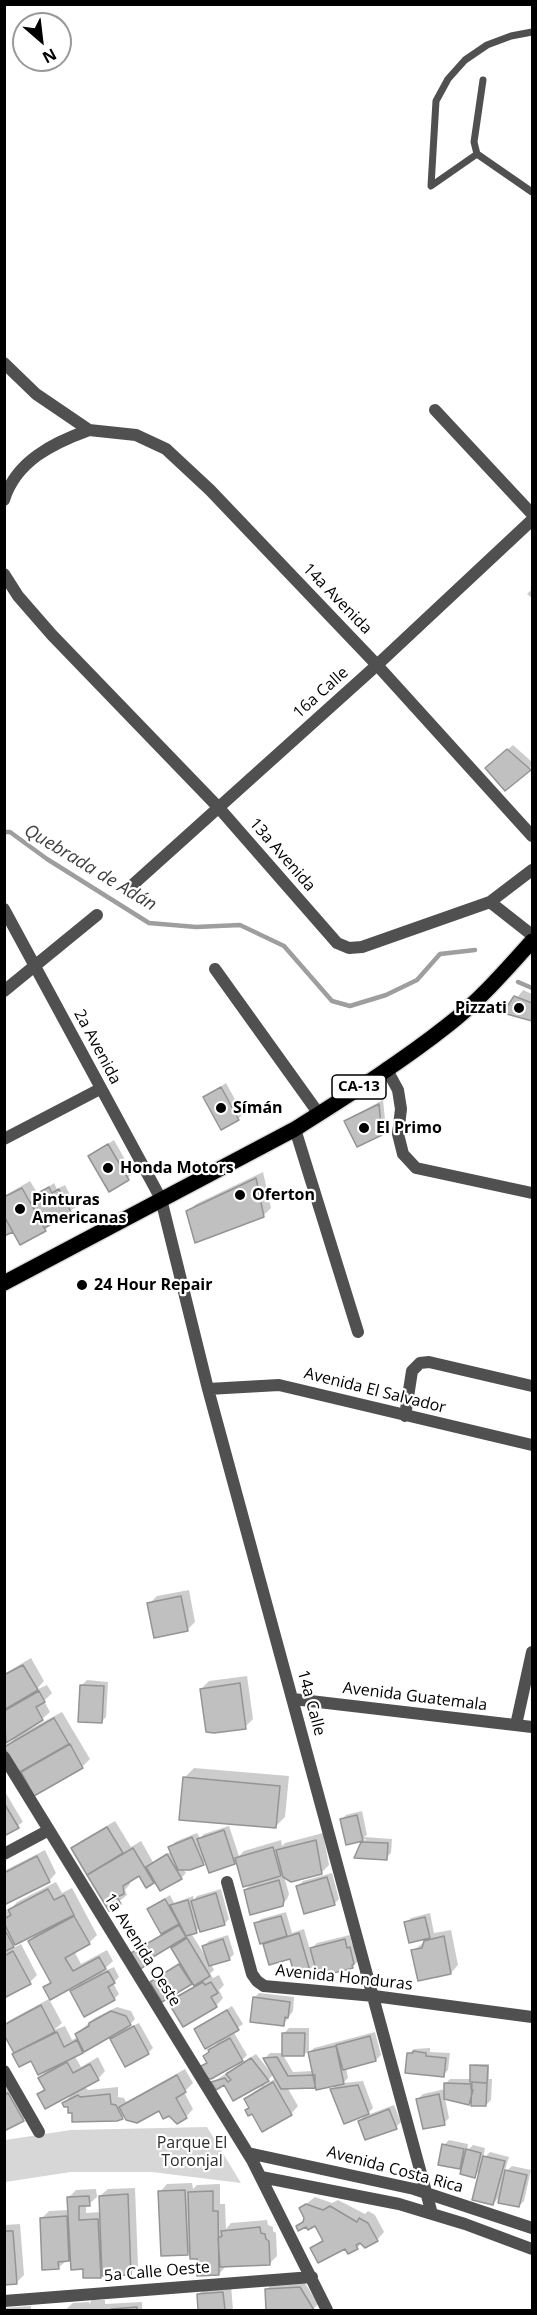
<!DOCTYPE html>
<meta charset="utf-8">
<style>
body{margin:0}
#map{position:relative;width:537px;height:2315px;overflow:hidden;background:#fff;font-family:"Open Sans",sans-serif}
canvas{display:block}
.frame{position:absolute;inset:0;border:6px solid #000;pointer-events:none}
.north{position:absolute;left:12px;top:12px;width:60px;height:60px;box-sizing:border-box;background:#fff;border:2px solid #999;border-radius:50%;rotate:152deg;font-size:16px;font-weight:700;line-height:24px;text-align:center;color:#000}
.north::after{content:'';display:block;margin:auto;width:21px;height:27px;background:#000;clip-path:polygon(50% 0,100% 100%,50% 72%,0 100%)}
</style>
<div id="map">
<canvas width="537" height="2315"></canvas>
<div class="frame"></div>
<div class="north">N</div>
</div>
<script>
const c = document.querySelector('canvas').getContext('2d');
c.lineJoin = 'round';
function paint(path, color) { c.fillStyle = color; c.fill(path, 'evenodd'); }
function strokePath(path, color, width, dash) { c.strokeStyle = color; c.lineWidth = width; c.lineCap = dash ? 'butt' : 'round'; c.setLineDash(dash || []); c.stroke(path); }
function write(font, color, halo, rows, align = 'center') {
  c.font = font + ' "Open Sans",sans-serif'; c.lineWidth = 4.5; c.setLineDash([]); c.textBaseline = 'middle'; c.strokeStyle = halo; c.fillStyle = color; for (const [text, x, y, turn = 0] of rows) {
    c.save(); c.translate(x, y); c.rotate((+turn || 0) * Math.PI / 180); c.textAlign = isNaN(turn) ? turn : align; if (halo) c.strokeText(text, 0, 0); c.fillText(text, 0, 0); c.restore();
  }
}
paint(new Path2D(`
 M207 2127 241 2183 152 2172H71L5 2182V2140L71 2130Z`), '#d7d7d7');
paint(new Path2D(`
 M532 589V598L527 594Z
 M513 745 532 762V766L505 789 492 763Z
 M523 990 532 994V1019L506 1012Z
 M226 1083 243 1114 238 1119 205 1097Z
 M383 1100 386 1129 381 1134 346 1122 351 1117Z
 M114 1140 133 1174 109 1190 89 1156Z
 M263 1172 271 1208 263 1216 188 1212 196 1204Z
 M30 1181 38 1194 54 1183 57 1189 65 1185 76 1207 53 1222 45 1230 21 1243 13 1229 4 1234V1196Z
 M189 1590 195 1622 187 1630 149 1604 157 1596Z
 M31 1658 44 1681 36 1690 47 1685 52 1693 44 1701 50 1712 42 1719 7 1741 4 1737V1674Z
 M247 1676 253 1719 245 1727 201 1689 209 1681Z
 M87 1680 108 1682 106 1717 101 1722 82 1685Z
 M62 1712 90 1759 82 1767 34 1794 5 1748 17 1736Z
 M194 1768 289 1776 285 1817 275 1827 184 1778Z
 M4 1790 23 1822 4 1835Z
 M362 1811 367 1835 364 1837 392 1839 391 1853 386 1858 362 1843 366 1839 347 1843 341 1820 346 1815Z
 M115 1821 131 1847 141 1841 153 1862 172 1851 170 1847 175 1842 197 1833 200 1838 204 1834 229 1826 239 1856 244 1851 281 1840 282 1846 285 1843 323 1833 329 1865 321 1873 283 1872 277 1878 284 1876 289 1894 287 1899 282 1904 245 1890 253 1882 237 1860 234 1863 206 1860 203 1863 183 1869 186 1873 181 1878 155 1880 153 1882 139 1874 130 1880V1884L125 1890 127 1895 110 1909 73 1849 81 1841Z
 M45 1850 56 1873 49 1881 4 1904V1871Z
 M332 1873 339 1899 334 1904 298 1886 303 1881Z
 M56 1882 62 1893 72 1888 97 1935 89 1943 74 1951 81 1964 107 1950 113 1961 100 1973 114 1967 119 1977 113 1983 119 1994 114 1999 72 1992 81 1982 45 1987 51 1981 29 1941 38 1932 4 1950V1910L6 1909 8 1912 17 1902Z
 M221 1889 229 1919 224 1924 200 1928 191 1933 206 1957 204 1946 209 1941 228 1935 234 1954 229 1959 211 1964 214 1970 210 1974 213 1978 219 1975 224 1985 219 1990 223 1998 216 2006 170 2003 178 1995 196 1985 193 1981 191 1983 151 1982 181 1962 171 1945 153 1955 154 1957 149 1962 133 1954 162 1934 148 1909 170 1895 174 1903 193 1896 194 1900 197 1896Z
 M286 1912 292 1933 304 1929 310 1950 317 1943 350 1935 352 1944 354 1943 358 1958 357 1962 352 1967 316 1963 309 1970 291 1957 270 1963 256 1924 261 1919Z
 M430 1913 434 1933 451 1930 458 1965 451 1973 413 1951 430 1937 410 1941 406 1923 411 1918Z
 M21 1944 37 1975 30 1982 4 1996V1953Z
 M259 1993 294 1997 293 2011 283 2025 254 1998Z
 M49 1999 62 2023 54 2030 65 2026 72 2040 78 2037 76 2034 95 2018 117 2007 131 2011 135 2019 126 2029 139 2023 153 2048 148 2053 112 2039 121 2031 74 2055 81 2067 98 2057 105 2071 98 2079 84 2086 88 2090 118 2087V2097L124 2098 126 2102 185 2069 193 2083 184 2092 193 2109 186 2117 159 2109 125 2115 122 2118 73 2111 69 2105 64 2103 74 2092 39 2094 45 2088 40 2078 48 2069 32 2059 16 2053 4 2031V2025L10 2020Z
 M232 2006 243 2024 233 2031 247 2055 242 2060 199 2068 208 2061 205 2056 220 2040 196 2029Z
 M289 2028H309V2050L304 2055H283L293 2072 313 2071 309 2053 314 2048 375 2032 381 2055 376 2060 346 2067 348 2078 343 2083 363 2081 373 2108 365 2116 394 2105 401 2122 396 2127 359 2121 367 2114 332 2089 337 2084 287 2087 298 2106 291 2114 253 2112 246 2110 250 2107 245 2099 262 2086 261 2084 213 2082 256 2054 272 2074 274 2073 265 2058 270 2053H284V2033ZM274 2074 276 2078 265 2085 264 2084Z
 M430 2048V2052L450 2053 448 2070 443 2075 409 2054 414 2049Z
 M474 2064H489V2079H492L491 2100 486 2105 472 2100 469 2104 445 2098 449 2118 444 2123 418 2099 423 2094 445 2089V2084L450 2079H471L472 2066Z
 M4 2070 30 2112 23 2120 4 2129Z
 M449 2140 468 2144 467 2151 473 2145 485 2148 483 2159 490 2152 509 2157 504 2173 512 2166 531 2170 524 2201 519 2206 501 2195 493 2204 481 2170 474 2176 465 2162 460 2167 444 2145Z
 M192 2183 193 2189 197 2185 220 2184V2204H225L226 2229 231 2223 267 2220 268 2225 273 2227V2231L276 2233 277 2256 270 2263 226 2266 219 2274 191 2250 188 2253 160 2192 167 2184Z
 M135 2188 138 2266 130 2273 85 2277 84 2267 72 2256 58 2268 42 2218 49 2211 69 2210V2197L76 2190 96 2189 97 2197 89 2204 86 2205V2213L101 2212 100 2196 108 2189Z
 M315 2197 332 2203 338 2200 365 2214 368 2211 375 2215 384 2232 377 2240 362 2243 357 2248H312L323 2239 315 2224 297 2226 305 2219 301 2208Z
 M20 2224 24 2275 16 2283 4 2284V2225Z
 M305 2283 318 2304 313 2309 268 2310 266 2290 271 2285Z
 M231 2285 233 2310H200L198 2295 206 2287Z
 M92 2300H105V2304L142 2302V2310H65L73 2303 89 2302V2304Z
 M31 2306V2310H4V2308Z`), '#0003');
strokePath(new Path2D(`
 M4 832H10L47 859 149 923 196 927 240 925 284 946 332 1001 350 1006 386 995 417 980 440 954 475 950
 M518 982 532 988`), '#9e9e9e', 4.5);
const building = new Path2D(`
 M507 749 531 770 505 791 485 768Z
 M514 996 532 1003V1021L503 1013Z
 M221 1087 239 1120 221 1130 203 1097Z
 M379 1104 382 1135 357 1147 344 1121Z
 M108 1144 129 1180 109 1192 88 1156Z
 M256 1178 264 1217 195 1243 186 1211Z
 M49 1187 52 1193 59 1189 72 1214 44 1228 31 1202 38 1199 36 1194Z
 M22 1188 46 1231 20 1245 4 1216V1197Z
 M4 1216 13 1232 4 1236Z
 M181 1596 188 1631 154 1638 147 1603Z
 M23 1665 38 1690 4 1710V1675Z
 M240 1683 246 1729 214 1733 206 1732 200 1689Z
 M80 1685 104 1686 102 1723 78 1722Z
 M39 1691 45 1702 36 1707 43 1720 6 1743 4 1711Z
 M54 1718 69 1744 18 1773 4 1747Z
 M70 1744 83 1768 34 1796 21 1772Z
 M183 1777 280 1786 276 1828 179 1820Z
 M4 1803 19 1828 4 1836Z
 M357 1815 363 1841 346 1845 340 1819Z
 M107 1827 123 1853 87 1875 71 1848Z
 M224 1830 235 1864 209 1873 197 1839Z
 M192 1837 204 1865 190 1870H178L168 1847Z
 M316 1840 322 1874 291 1882 283 1877 276 1850Z
 M361 1842 388 1843 387 1860 354 1858Z
 M273 1847 281 1876 243 1887 235 1858Z
 M133 1848 154 1883 146 1888 139 1876 123 1886 124 1894 117 1897 121 1904 109 1911 87 1875Z
 M167 1854 182 1879 160 1891 146 1867Z
 M37 1856 50 1882 4 1905V1873Z
 M327 1877 335 1905 304 1914 296 1886Z
 M279 1880 284 1900 283 1906 250 1915 244 1890Z
 M48 1889 54 1900 64 1895 74 1915 15 1945 4 1923V1919L11 1915 8 1910Z
 M216 1893 225 1925 200 1932 191 1901Z
 M165 1899 179 1924 161 1934 147 1909Z
 M188 1900 197 1933 186 1936 170 1905Z
 M74 1916 90 1944 65 1958 73 1971 99 1957 106 1969 50 2000 43 1987 51 1983 28 1941Z
 M281 1916 287 1936 260 1944 254 1923Z
 M425 1917 430 1938 409 1943 404 1922Z
 M179 1925 186 1937 148 1960 150 1963 140 1969 131 1953Z
 M4 1928 14 1947 4 1952Z
 M299 1933 310 1971 295 1976 290 1959 269 1965 263 1944Z
 M444 1936 451 1974 418 1981 411 1950 422 1948 424 1941Z
 M187 1938 210 1976 194 1986 171 1948Z
 M223 1939 230 1960 209 1966 202 1946Z
 M345 1939 347 1948 350 1947 354 1964 352 1965 353 1968 318 1977 310 1948Z
 M13 1951 31 1984 4 1998V1956Z
 M179 1964 192 1984 162 2002 150 1982Z
 M108 1971 115 1983 108 1987 115 2000 84 2017 70 1991Z
 M203 1982 205 1985 211 1982 218 1993 211 1997 217 2007 183 2027 168 2002Z
 M253 1997 290 2002 288 2018 285 2017 284 2026 250 2022Z
 M41 2005 55 2032 14 2053 4 2035V2025Z
 M227 2010 239 2030 205 2049 194 2029Z
 M111 2011 126 2016 131 2025 84 2052 75 2034 89 2026V2023Z
 M134 2026 149 2054 125 2067 110 2039Z
 M57 2032 64 2047 77 2040 83 2053 38 2075 31 2061 19 2067 12 2054Z
 M282 2033H305L304 2056H282Z
 M370 2036 376 2061 343 2070 336 2045Z
 M230 2038 243 2061 211 2079 206 2078 197 2068 207 2063 203 2056 209 2052 208 2050Z
 M336 2046 344 2084 316 2090 308 2052Z
 M413 2051 426 2053V2056L446 2058 444 2077 405 2073 407 2053H413Z
 M277 2057 288 2076 315 2075V2088L281 2089 263 2058Z
 M251 2058 269 2081 233 2101 224 2085 216 2090 211 2082 225 2078 228 2082 231 2080 226 2074Z
 M67 2062 73 2073 90 2064 99 2080 45 2109 37 2094 45 2090 38 2078Z
 M470 2065 488 2066 487 2083 470 2082Z
 M177 2075 186 2092 176 2098 187 2118 177 2124 169 2116 163 2119 159 2111 137 2123 126 2120 119 2107Z
 M273 2082 292 2115 262 2132 252 2114 248 2116 245 2110 249 2108 244 2099Z
 M472 2082 487 2083 486 2106H471Z
 M444 2083 471 2084V2089L473 2090 469 2105 444 2099Z
 M358 2085 369 2114 344 2124 330 2089Z
 M8 2093 24 2121 4 2131V2095Z
 M110 2094 111 2104 116 2105 123 2119 117 2121 72 2122V2113H68V2107H64L62 2103 78 2095 80 2097Z
 M439 2094 445 2125 423 2129 416 2099Z
 M389 2109 397 2129 365 2140 358 2121Z
 M442 2144 464 2149 460 2169 438 2165Z
 M466 2149 481 2153 475 2178 460 2174Z
 M483 2156 505 2161 493 2205 472 2200Z
 M505 2170 527 2175 519 2207 498 2203Z
 M185 2190 188 2255 161 2256 158 2191Z
 M213 2191V2211H218L219 2275 197 2276V2259H190L188 2192Z
 M128 2194 131 2275 102 2276 99 2196Z
 M89 2196 90 2206H79V2220L98 2219 101 2278H83V2269L71 2270 67 2197Z
 M306 2204 323 2210 330 2206 357 2222 359 2218 368 2223 378 2241 365 2248 360 2243 356 2245 358 2249 348 2254 345 2249 318 2263 310 2248 323 2241 315 2226 308 2230 306 2227 298 2231 296 2226 303 2222 304 2218 299 2208Z
 M67 2216 69 2261 58 2262 59 2269 42 2270 40 2218Z
 M260 2227 261 2233 265 2234 266 2239 269 2241 270 2265 220 2267 218 2238 222 2236 221 2231Z
 M4 2231H13L17 2284 4 2285Z
 M300 2287 314 2310H266L265 2289Z
 M223 2292 225 2310H198L197 2294Z
 M137 2307V2310H112L111 2309Z`);
paint(building, '#c0c0c0');
strokePath(building, '#949494', 1.5);
const primary = new Path2D(`
 M4 1283 295 1129C347 1096 400 1063 448 1025 479 1001 506 970 532 941`);
strokePath(primary, '#dbdbdb', 18);
strokePath(new Path2D(`
 M483 80 474 142 477 154 532 192
 M477 154 431 186 436 101 448 79 465 60 487 45 511 36 532 32`), '#505050', 7);
strokePath(new Path2D(`
 M4 363 36 394 89 430 136 435 166 449 210 490 377 665 532 836
 M435 410 532 514
 M4 500C16 461 53 443 89 430
 M4 574 18 596 52 635 219 808 337 943 349 948 362 947 490 902 532 870
 M128 889 377 665 532 520
 M490 902 532 935
 M4 909 161 1199 208 1389 432 2214
 M215 969 319 1114
 M4 991 97 915
 M386 1068 398 1090 401 1109 398 1134 403 1154 416 1168 532 1193
 M295 1129 358 1332
 M4 1139 100 1089
 M208 1389 279 1385 532 1445
 M405 1416 412 1371 420 1363 429 1362 532 1386
 M293 1699 532 1727
 M516 1725 532 1652
 M4 1757 252 2160 327 2310
 M4 1854 49 1830
 M227 1882 252 1974 257 1981 264 1986 374 1996 532 2017
 M4 2071 39 2132
 M248 2153 414 2189 532 2228
 M261 2177 399 2204 465 2224 532 2249
 M4 2301 312 2277`), '#505050', 12);
strokePath(primary, '#000', 15);
for (const [x, y, r, color] of [
 [519,1008,6,"#000"],
 [221,1108,6,"#000"],
 [364,1128,6,"#000"],
 [108,1168,6,"#000"],
 [240,1195,6,"#000"],
 [20,1209,6,"#000"],
 [82,1285,6,"#000"]
]) { const dot = new Path2D(); dot.arc(x, y, r, 0, 2 * Math.PI); c.fillStyle = color; c.fill(dot); strokePath(dot, '#fff', 2); }
for (const [x, y, w] of [
 [359,1087,54]
]) { const box = new Path2D(); box.roundRect(x - w / 2, y - 12, w, 24, 4.5); c.fillStyle = '#fff'; c.fill(box); strokePath(box, '#000', 1.5); }
write('bold 15px', '#000', null, [
 ["CA-13",359,1087]
]);
write('16px', '#000', '#fff', [
 ["14a Avenida",337,599,46],
 ["16a Calle",321,693,-42],
 ["13a Avenida",282,855,49],
 ["2a Avenida",97,1047,62],
 ["Avenida El Salvador",375,1391,14],
 ["Avenida Guatemala",415,1697,7],
 ["14a Calle",311,1703,75],
 ["1a Avenida Oeste",142,1950,58],
 ["Avenida Honduras",344,1978,6],
 ["Avenida Costa Rica",395,2170,15],
 ["5a Calle Oeste",157,2272,-5]
]);
write('bold 16px', '#000', '#fff', [
 ["Pizzati",507,1008,"right"],
 ["Símán",233,1108],
 ["El Primo",376,1128],
 ["Honda Motors",120,1168],
 ["Oferton",252,1195],
 ["Pinturas",32,1200],
 ["Americanas",32,1218],
 ["24 Hour Repair",94,1285]
], 'left');
write('16px', '#2e2e2e', '#fff', [
 ["Parque El",192,2143],
 ["Toronjal",192,2161]
]);
write('italic 18px', '#3f3f3f', '#fff', [
 ["Quebrada de Adán",90,868,31]
]);
</script>
